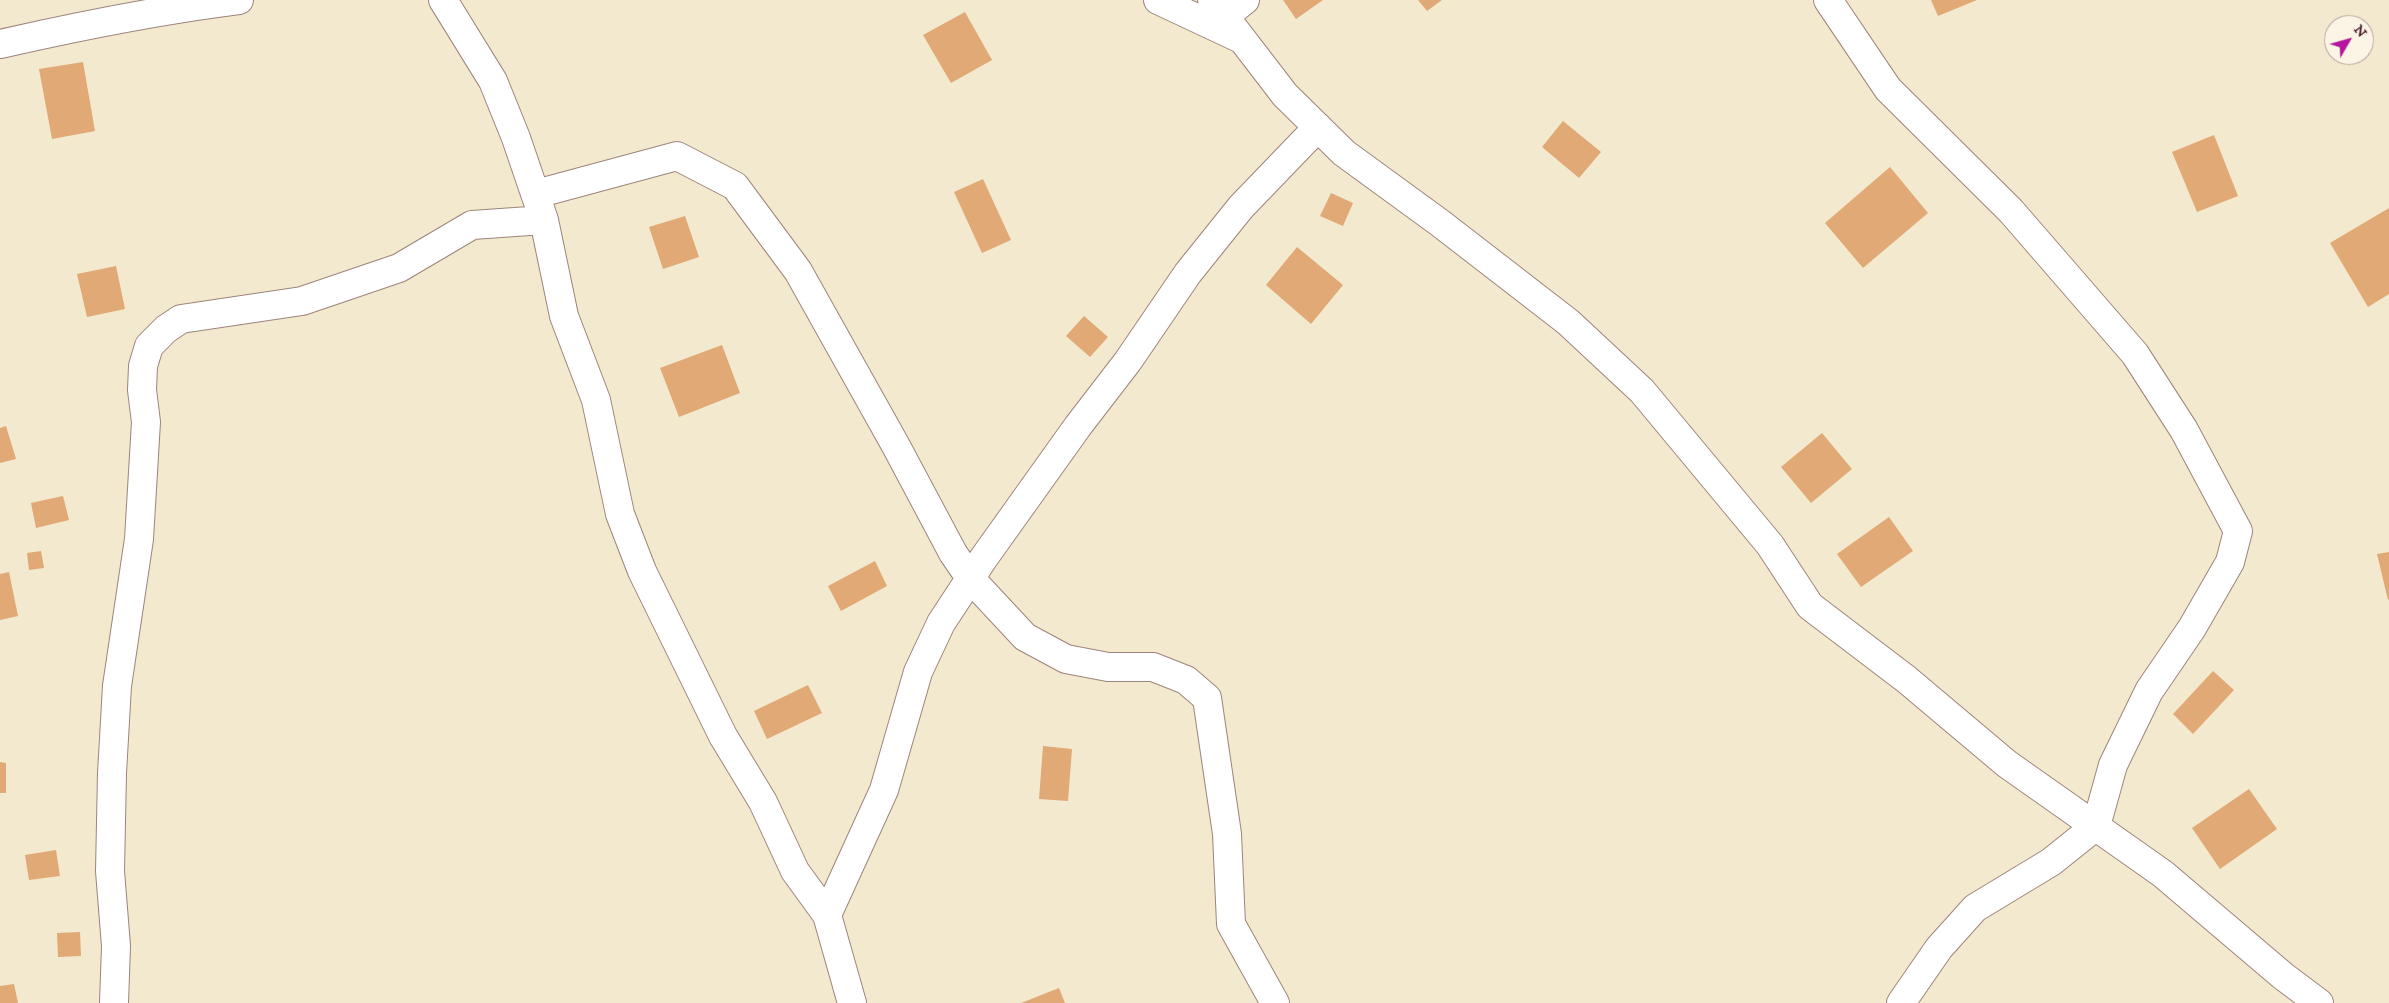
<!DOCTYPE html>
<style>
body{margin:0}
#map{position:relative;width:2389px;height:1003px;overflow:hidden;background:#f3e9ce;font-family:"IM FELL DW Pica",serif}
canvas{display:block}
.north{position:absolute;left:2324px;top:15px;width:50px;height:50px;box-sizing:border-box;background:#fcf5e5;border:1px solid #b59f9b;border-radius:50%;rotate:52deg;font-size:14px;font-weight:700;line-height:20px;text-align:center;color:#4a1f2b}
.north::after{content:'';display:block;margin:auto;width:18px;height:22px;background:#b5179e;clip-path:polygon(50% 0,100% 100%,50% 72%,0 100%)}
</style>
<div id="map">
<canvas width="2389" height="1003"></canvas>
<div class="north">N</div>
</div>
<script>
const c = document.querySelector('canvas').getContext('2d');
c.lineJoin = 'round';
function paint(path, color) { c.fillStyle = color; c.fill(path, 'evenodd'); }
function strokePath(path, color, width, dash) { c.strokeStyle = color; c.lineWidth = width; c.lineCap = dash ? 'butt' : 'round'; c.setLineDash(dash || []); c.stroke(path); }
paint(new Path2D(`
 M1283 0H1323L1296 19Z
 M1418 0H1442L1427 11Z
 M1931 0H1977L1938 16Z
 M965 12 992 60 951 83 923 35Z
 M83 62 95 131 52 139 39 69Z
 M1563 121 1601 152 1579 178 1542 147Z
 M2214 135 2238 196 2197 212 2172 152Z
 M1890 167 1928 213 1863 268 1825 223Z
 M983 179 1011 240 982 253 954 192Z
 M1331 193 1353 203 1343 226 1320 216Z
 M2389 208V294L2368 307 2330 243Z
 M685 216 699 257 663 269 649 227Z
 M1297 247 1343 285 1311 324 1266 285Z
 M116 266 125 309 87 317 77 274Z
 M1084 316 1108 337 1090 357 1066 336Z
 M722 345 740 393 679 417 660 368Z
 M6 426 16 459 0 463V428Z
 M1822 433 1852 469 1811 503 1781 467Z
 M63 496 69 520 36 528 31 503Z
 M1889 517 1913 551 1861 587 1837 554Z
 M41 551 44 568 29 570 27 553Z
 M2389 552V599L2388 600 2377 554Z
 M875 561 887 586 841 611 828 586Z
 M9 572 18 616 0 620V574Z
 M2213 671 2234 690 2193 734 2173 714Z
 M808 685 822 713 767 739 754 711Z
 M1043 746 1072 749 1068 801 1039 799Z
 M0 762 6 763V793H0Z
 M2249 789 2277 829 2220 869 2192 828Z
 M56 850 60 876 29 880 25 855Z
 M80 932 81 956 58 957 57 933Z
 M14 984 18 1003H0V986Z
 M1059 988 1065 1003H1021Z`), '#e0a975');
const minor = new Path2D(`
 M443 0 493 81 516 138 544 220 564 316 596 400 620 514 642 571 723 736 763 802 795 871 827 915 852 1003
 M1158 0 1239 38
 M1212 0 1285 95 1344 153 1440 223 1568 322 1642 391 1770 545 1810 606 1906 679 2007 764 2163 874 2283 976 2319 1003
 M1828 0 1888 89 2011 211 2135 354 2184 430 2238 531 2230 562 2192 628 2149 691 2113 765 2096 826 2051 862 1975 908 1939 948 1901 1003
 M1225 16 1245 0
 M0 44C79 26 159 10 239 0
 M536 194 677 156 735 186 798 271 896 446 953 553 970 578 1025 637 1066 659 1108 667H1153L1186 680 1207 698 1227 834 1231 924 1275 1003
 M827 915 884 790 918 672 941 623 983 559 1078 426 1128 361 1188 273 1241 207 1318 127
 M114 1003 116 946 110 871 112 773 117 686 139 539 146 422 142 390 143 366 149 346 166 329 181 319 302 301 399 268 472 225 544 220`);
strokePath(minor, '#9e847c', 30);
strokePath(minor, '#fff', 28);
</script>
